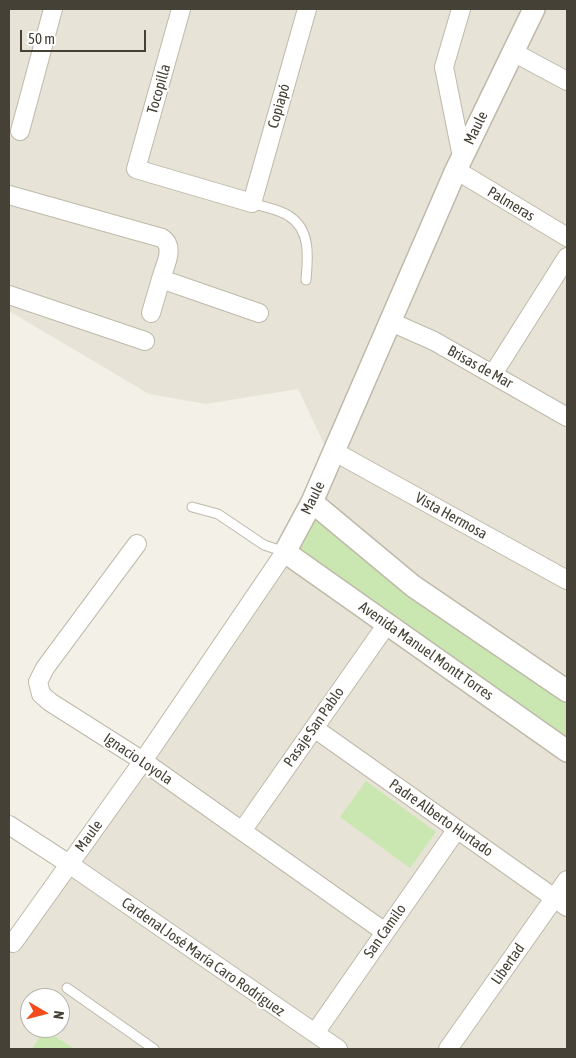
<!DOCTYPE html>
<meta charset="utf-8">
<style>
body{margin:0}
#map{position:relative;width:576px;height:1058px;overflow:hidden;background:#f3f0e7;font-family:"Asap Condensed",sans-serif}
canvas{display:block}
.frame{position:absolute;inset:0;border:10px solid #464136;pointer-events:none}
.north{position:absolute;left:20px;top:988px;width:50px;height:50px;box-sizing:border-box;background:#fff;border:1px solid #b5b3af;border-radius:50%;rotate:98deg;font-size:14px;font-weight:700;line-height:20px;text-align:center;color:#464136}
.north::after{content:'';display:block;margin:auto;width:18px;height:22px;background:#f54c1d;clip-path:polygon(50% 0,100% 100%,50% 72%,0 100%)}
.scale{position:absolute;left:20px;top:30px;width:126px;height:22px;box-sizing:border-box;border:2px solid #464136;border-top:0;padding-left:6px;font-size:15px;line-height:18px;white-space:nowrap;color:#464136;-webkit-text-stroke:4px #fff;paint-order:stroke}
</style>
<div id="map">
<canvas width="576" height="1058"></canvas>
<div class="frame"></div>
<div class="north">N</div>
<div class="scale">50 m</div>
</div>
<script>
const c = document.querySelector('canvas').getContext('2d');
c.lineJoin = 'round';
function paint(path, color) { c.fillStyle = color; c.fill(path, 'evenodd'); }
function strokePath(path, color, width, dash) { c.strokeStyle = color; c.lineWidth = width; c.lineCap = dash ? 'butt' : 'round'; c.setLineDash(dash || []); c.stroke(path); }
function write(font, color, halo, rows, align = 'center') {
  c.font = font + ' "Asap Condensed",sans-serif'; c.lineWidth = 4; c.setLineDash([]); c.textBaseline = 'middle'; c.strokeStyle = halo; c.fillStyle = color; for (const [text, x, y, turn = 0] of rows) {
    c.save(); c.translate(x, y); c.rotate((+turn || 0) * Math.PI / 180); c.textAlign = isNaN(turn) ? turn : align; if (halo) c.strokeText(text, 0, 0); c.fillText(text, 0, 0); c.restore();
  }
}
paint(new Path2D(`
 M9 9H567V1049H9V941L333 463 298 389 206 404 149 394 9 311ZM30 998H60V1028H30Z`), '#e7e3d6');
paint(new Path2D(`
 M315 517 420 605 567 703V740L295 551Z
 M366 781 436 832 410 868 340 817Z
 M44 1030 75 1049H32Z`), '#cbe7b1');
const service = new Path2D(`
 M252 203C263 207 279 209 289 216 311 230 308 257 306 280
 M192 507 218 514 264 545 285 552
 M67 988 154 1049`);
const minor = new Path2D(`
 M181 9 136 169 252 203 307 9
 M461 9 444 67 462 157
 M513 52 567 81
 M20 131 53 9
 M456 170 567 237
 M9 195 162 238C176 247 164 267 161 279L259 313
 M9 295 145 341
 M151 313 161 279
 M391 322 434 341 567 417
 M493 374 567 257
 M335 452 567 580
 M137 544 45 668 38 682 41 694 50 702 143 761 385 932
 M314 728 567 907
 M9 825 69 864 338 1049
 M242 831 387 624
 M13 943 143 761 285 552
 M315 1033 457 829
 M448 1049 567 880`);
const tertiary = new Path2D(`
 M534 9 456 170 312 502 285 552 567 751
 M312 502 413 586 567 691`);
strokePath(service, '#bfb9aa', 11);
strokePath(minor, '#bfb9aa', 20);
strokePath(tertiary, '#bfb9aa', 24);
strokePath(service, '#fff', 9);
strokePath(minor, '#fff', 18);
strokePath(tertiary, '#fff', 21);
write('15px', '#464136', '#fff', [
 ["Tocopilla",159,89,-74],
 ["Copiapó",279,106,-74],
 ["Maule",476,128,-64],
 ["Palmeras",511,204,31],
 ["Brisas de Mar",480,367,29],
 ["Maule",313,498,-64],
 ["Vista Hermosa",451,516,29],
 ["Avenida Manuel Montt Torres",426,651,35],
 ["Pasaje San Pablo",314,727,-55],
 ["Ignacio Loyola",138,759,34],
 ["Padre Alberto Hurtado",441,818,35],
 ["Maule",89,836,-54],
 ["San Camilo",385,931,-55],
 ["Cardenal José María Caro Rodríguez",203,957,35],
 ["Libertad",508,964,-55]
]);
</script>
